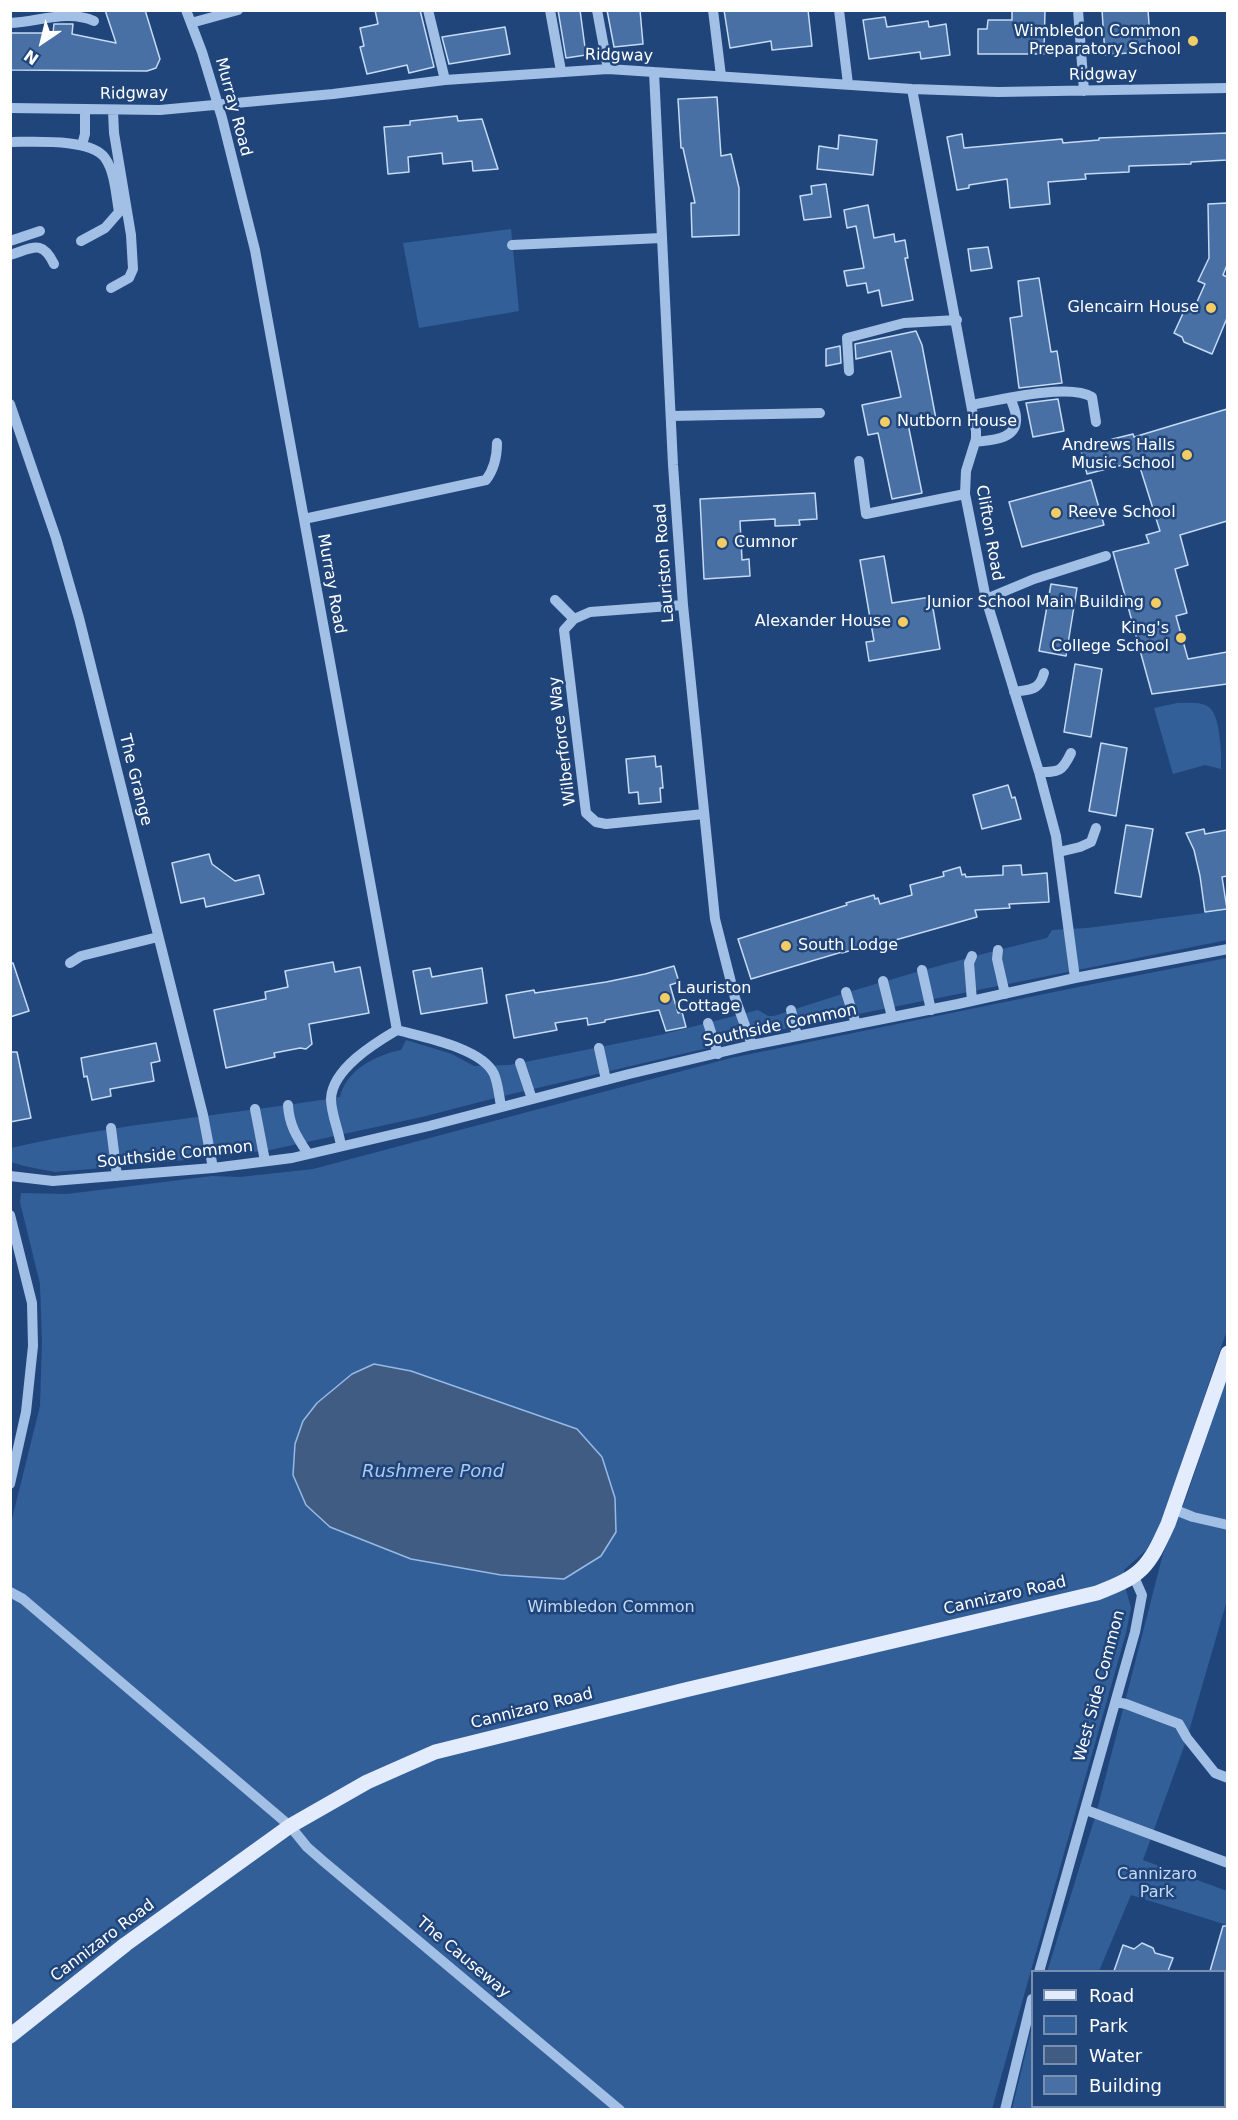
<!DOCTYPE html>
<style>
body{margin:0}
#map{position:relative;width:1238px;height:2120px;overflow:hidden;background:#20457b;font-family:"DejaVu Sans",sans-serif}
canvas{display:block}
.frame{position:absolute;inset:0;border:12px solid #fff;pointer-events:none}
.legend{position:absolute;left:1031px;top:1970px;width:195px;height:138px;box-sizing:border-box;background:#20457b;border:2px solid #798fb0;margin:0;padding:8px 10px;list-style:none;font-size:18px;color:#fff}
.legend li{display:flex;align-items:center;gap:12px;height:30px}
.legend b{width:30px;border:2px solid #798fb0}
.north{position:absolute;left:12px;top:12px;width:60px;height:60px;-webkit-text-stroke:4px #20457b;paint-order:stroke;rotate:215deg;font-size:16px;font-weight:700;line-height:24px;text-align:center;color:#fff}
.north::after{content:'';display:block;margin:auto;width:21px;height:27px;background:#fff;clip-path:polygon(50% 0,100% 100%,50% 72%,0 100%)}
</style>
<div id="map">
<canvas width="1238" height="2120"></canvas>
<div class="frame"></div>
<ul class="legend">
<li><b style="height:8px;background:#e3ecfd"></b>Road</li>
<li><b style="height:16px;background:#335f99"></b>Park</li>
<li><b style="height:16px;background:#405c83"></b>Water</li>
<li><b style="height:16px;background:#4970a4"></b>Building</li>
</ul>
<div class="north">N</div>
</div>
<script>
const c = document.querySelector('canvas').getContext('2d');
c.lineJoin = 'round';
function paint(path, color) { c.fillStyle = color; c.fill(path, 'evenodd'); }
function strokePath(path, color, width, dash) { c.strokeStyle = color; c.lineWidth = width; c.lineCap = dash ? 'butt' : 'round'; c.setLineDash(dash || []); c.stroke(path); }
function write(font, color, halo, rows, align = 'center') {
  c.font = font + ' "DejaVu Sans",sans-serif'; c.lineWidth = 5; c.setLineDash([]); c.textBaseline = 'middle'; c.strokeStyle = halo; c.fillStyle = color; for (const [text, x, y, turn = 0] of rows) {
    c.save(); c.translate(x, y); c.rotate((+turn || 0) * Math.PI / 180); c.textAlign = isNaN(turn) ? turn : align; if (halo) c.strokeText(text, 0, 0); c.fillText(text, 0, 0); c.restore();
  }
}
paint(new Path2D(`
 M511 229 519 311 419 328 403 243Z
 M1177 703C1188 703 1202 701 1210 708 1220 717 1222 755 1221 769L1205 765 1173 774 1154 708Z
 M1227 910V940L754 1035 750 1038 499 1097 422 1117 270 1150 151 1164 55 1172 24 1166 11 1162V1148C119 1123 230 1115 340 1097 346 1070 376 1055 401 1050L406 1040 452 1054 474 1066 510 1065 660 1035 758 1010 768 1016H774C864 986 955 960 1047 938L1052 930 1087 928Z
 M1227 958V1330L1160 1526 1146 1550 1124 1570V1582L1131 1608 1126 1633 992 2109 11 2110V1523L40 1406 42 1341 40 1284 20 1202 21 1193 67 1194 212 1176 240 1177 313 1169 731 1058 1098 983Z
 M1227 1377V1600L1187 1738 1143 1860 1227 1891V1925L1131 1895 1099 1971 1047 1972 1096 1814 1163 1554 1186 1498Z
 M1032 2027V2106L1044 2107 1043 2109H1012Z`), '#335f99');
const water = new Path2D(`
 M374 1364 411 1371 577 1429 602 1457 615 1498 616 1532 601 1556 564 1579 501 1575 411 1559 330 1527 306 1505 293 1475 295 1444 303 1421 317 1403 352 1374Z`);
paint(water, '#405c83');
strokePath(water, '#96bae7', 1.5);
const building = new Path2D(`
 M105 10H145L160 59 156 68 147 71 10 70V33H53L54 24H73L72 34 116 43Z
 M375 10H420L434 67 409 73 407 65 367 74 360 47 364 46 360 28 378 24Z
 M558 10H580L586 55 566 58Z
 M607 10H640L643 44 614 47Z
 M724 10H808L812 46 772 50 771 41 730 48Z
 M1012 10H1045L1044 54H978V29H987L988 20H1012Z
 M1102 10H1148L1151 51 1105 55Z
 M885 17 887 27 928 21 929 27 946 24 950 55 921 59 920 52 869 59 863 20Z
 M505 27 510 54 449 64 442 37Z
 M717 97 721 156 731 154 739 188V235L692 237 691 203H695L683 148H681L678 99Z
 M457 116 458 121 482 119 498 169 473 171 472 161 443 164 442 153 408 157 409 172 388 174 384 127 410 125V121Z
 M1227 133V160L1191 162V164L1129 166V172L1085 174 1086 179 1048 182 1050 204 1010 208 1007 179 969 185V188L957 190 947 137 962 134 964 148 1062 139 1063 143 1099 140V138Z
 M839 135 877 140 873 175 817 169 819 146 838 149Z
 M826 184 831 217 804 220 800 196 812 194 811 186Z
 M1227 203V265L1223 275 1227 277V318L1212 354 1184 342 1182 337 1174 333 1185 309 1192 313 1205 284 1198 281 1209 258 1208 204Z
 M868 205 874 238 894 234 895 242 905 240 908 258H905L913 300 882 306 879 290 868 293 866 283 847 286 844 271 864 268 856 226 847 228 844 210Z
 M988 247 992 268 971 271 968 249Z
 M1039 278 1051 352 1057 351 1062 383 1019 388 1010 318 1022 316 1018 281Z
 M916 331 922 345 936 419 908 424 922 493 892 499 878 433 868 435 862 405 901 397 891 351 856 359 855 344Z
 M840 346 841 363 826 366V349Z
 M1058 399 1064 431 1033 437 1026 403Z
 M1227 409V521L1180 535 1188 565 1175 569 1187 613 1176 616 1188 659 1227 652V684L1152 694 1113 552 1149 543 1146 535 1160 531 1138 461 1087 474 1080 447 1133 434 1134 437Z
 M1091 480 1104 525 1022 547 1009 502Z
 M815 493 817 519 799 520 800 525 775 526V519L740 521 742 560 749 559 750 576 704 579 700 499Z
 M884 556 892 603 931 597 940 649 869 661 866 642 874 641 860 560Z
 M1051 584 1077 588 1066 656 1039 651Z
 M1075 664 1102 669 1091 737 1064 732Z
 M1101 743 1127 748 1116 816 1089 811Z
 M655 756 656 767 661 766 663 788H660L661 802 639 804 638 792 629 793 626 759Z
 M1008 785 1012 798 1015 797 1021 819 982 829 973 795Z
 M1126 825 1153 829 1141 897 1115 893Z
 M1204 829 1205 834 1227 830V876L1222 877 1227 909 1205 912 1200 876 1194 850 1186 833Z
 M209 854 212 864 235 881 259 875 264 894 206 907 204 898 181 903 172 863Z
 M1021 865 1022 875 1047 873 1049 902 1009 904 1010 908 975 910 977 917 860 950 859 948 842 953V952L751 979 738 939 847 905 846 903 874 895 875 899 878 898 880 904 912 895 910 885 944 876 943 872 960 867 962 875 965 874 966 877 1003 875V866Z
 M333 962 335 972 360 967 369 1013 309 1024 312 1044 306 1049 300 1048 274 1053 275 1057 226 1068 214 1010 266 999 265 992 288 987 285 971Z
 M10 963H13L29 1011 10 1017Z
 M674 966 679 982 670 985 678 1013 682 1012 686 1027 666 1031 659 1010 605 1020V1022L588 1025 587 1018 555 1023 557 1030 514 1038 506 995 534 990 535 993 606 982 645 974Z
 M430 968 432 977 482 968 487 1003 421 1014 413 971Z
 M156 1043 160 1061 151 1063 154 1081 110 1089 111 1096 92 1100 87 1076 84 1077 81 1058Z
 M10 1052H17L31 1118 10 1122Z
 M1223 1926H1227V1971H1210Z
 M1142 1943 1153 1948 1155 1953 1173 1958 1168 1971H1114L1123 1945 1134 1949Z`);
paint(building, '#4970a4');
strokePath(building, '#c5daf4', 1.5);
strokePath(new Path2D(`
 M186 10 202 52 222 118 255 250 397 1030C423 1037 482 1048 494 1074 498 1083 499 1096 501 1106
 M428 10 445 80
 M550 10 561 71
 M597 10 608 69
 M713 10 721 76
 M839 10 848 84
 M1078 10 1084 91
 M10 23C38 22 68 9 94 21
 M191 23 238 10
 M654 72 673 465 683 605 715 919 735 998 752 1045
 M912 89 976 431V439L966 471 965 494 986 599 1039 772 1056 836 1075 978
 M10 108 160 110 333 94 445 80 608 69 912 89 998 92 1228 88
 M10 142C33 142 91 138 105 158 115 172 116 195 119 212L105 228 81 241
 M82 145 85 134V110
 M10 241 40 231
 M512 245 661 238
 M10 255C33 248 42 239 54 264
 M111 288 129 278 133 269 131 235 114 133 113 111
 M849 371 847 338 904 323 957 320
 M10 404 56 538 79 618 203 1115 213 1168
 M972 405C999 400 1069 383 1092 397L1096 422
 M671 416 820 413
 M975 442C991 440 1018 440 1016 417 1016 411 1012 404 1011 399
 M859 461 866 514 965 494
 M304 519 486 480C495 468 497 456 497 443
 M986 599 1034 579 1106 556
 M555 600 574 619
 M683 605 590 612 574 619 564 630 586 813 596 822 606 824 704 814
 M1014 692C1031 689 1039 691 1044 673
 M1039 772C1059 772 1062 772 1071 753
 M1059 852 1080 847 1091 842 1096 828
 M998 950 997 959 1005 994
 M70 963 81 956 158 937
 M922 970 931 1010
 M883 981 892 1017
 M846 992 856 1024
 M972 1001 969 963 972 956
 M791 1010 797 1036
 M708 1023 718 1054
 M599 1048 606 1080
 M520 1063 532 1099
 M288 1105C289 1125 297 1137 308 1154
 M255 1109 265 1161
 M111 1128 117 1176
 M341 1146C339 1131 331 1114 331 1099 332 1069 375 1043 397 1030
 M10 1176 53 1181 213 1168 292 1158 429 1126 629 1074 752 1045 958 1004 1075 978 1228 949
 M10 1215 32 1303 33 1346 26 1412 10 1484
 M1173 1509 1193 1517 1228 1525
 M10 1592 23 1599 290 1826 307 1847 323 1861 620 2110
 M1116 1702 1126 1704 1179 1724 1187 1738 1215 1773 1228 1778
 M1086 1810 1228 1863
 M1039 1972 1135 1632 1142 1595 1134 1577
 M1005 2110 1032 1999`), '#a2bfe6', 10);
strokePath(new Path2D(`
 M10 2036 126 1944 290 1826 367 1782 435 1752 685 1690 1097 1593C1142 1576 1148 1568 1168 1524L1228 1353`), '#e3ecfd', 15);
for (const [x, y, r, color] of [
 [1193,41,6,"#f3cd63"],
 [1211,308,6,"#f3cd63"],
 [885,422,6,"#f3cd63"],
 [1187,455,6,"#f3cd63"],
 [1056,513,6,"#f3cd63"],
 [722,543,6,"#f3cd63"],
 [1156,603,6,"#f3cd63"],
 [903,622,6,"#f3cd63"],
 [1181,638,6,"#f3cd63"],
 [786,946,6,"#f3cd63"],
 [665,998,6,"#f3cd63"]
]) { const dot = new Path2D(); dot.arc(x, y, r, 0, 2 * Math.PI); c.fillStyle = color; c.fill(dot); strokePath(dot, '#20457b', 2); }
write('16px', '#fff', '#20457b', [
 ["Wimbledon Common",1181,32],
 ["Preparatory School",1181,50],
 ["Glencairn House",1199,308],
 ["Nutborn House",897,422,"left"],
 ["Andrews Halls",1175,446],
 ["Music School",1175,464],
 ["Reeve School",1068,513,"left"],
 ["Cumnor",734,543,"left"],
 ["Junior School Main Building",1144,603],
 ["Alexander House",891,622],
 ["King's",1169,629],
 ["College School",1169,647],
 ["South Lodge",798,946,"left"],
 ["Lauriston",677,989,"left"],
 ["Cottage",677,1007,"left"]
], 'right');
write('16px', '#fff', '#20457b', [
 ["Ridgway",619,56,1],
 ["Ridgway",1103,75,-1],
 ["Ridgway",134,94,-1],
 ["Murray Road",233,107,75],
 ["Clifton Road",989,533,80],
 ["Lauriston Road",665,563,-94],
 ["Murray Road",331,584,80],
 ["Wilberforce Way",563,741,-97],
 ["The Grange",135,780,76],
 ["Southside Common",780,1026,-12],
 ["Southside Common",175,1155,-6],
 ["Cannizaro Road",1005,1596,-13],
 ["West Side Common",1100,1686,-75],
 ["Cannizaro Road",532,1709,-14],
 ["Cannizaro Road",103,1941,-37],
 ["The Causeway",463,1958,40]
]);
write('16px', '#c5daf4', '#20457b', [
 ["Wimbledon Common",611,1608],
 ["Cannizaro",1157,1875],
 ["Park",1157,1893]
]);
write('italic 18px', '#adc9ee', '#20457b', [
 ["Rushmere Pond",433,1472]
]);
</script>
